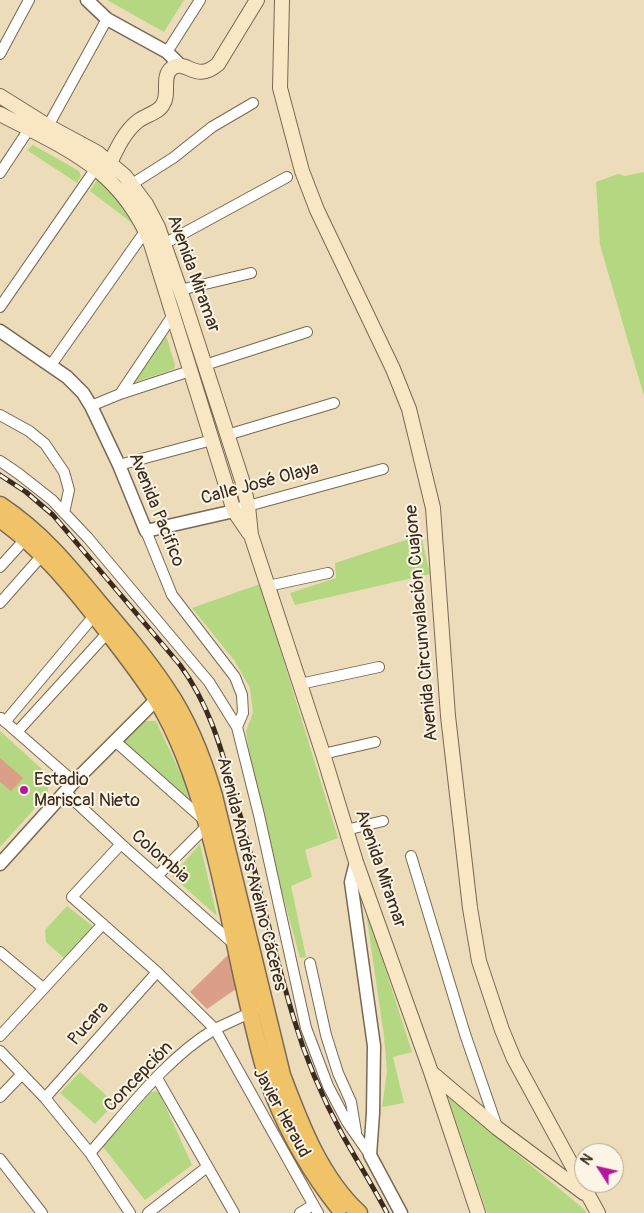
<!DOCTYPE html>
<meta charset="utf-8">
<style>
body{margin:0}
#map{position:relative;width:644px;height:1213px;overflow:hidden;background:#eddcb9;font-family:Pangolin,sans-serif}
canvas{display:block}
.north{position:absolute;left:574px;top:1143px;width:50px;height:50px;box-sizing:border-box;background:#fcf5e5;border:1px solid #afa495;border-radius:50%;rotate:305deg;font-size:14px;font-weight:700;line-height:20px;text-align:center;color:#3b2a1e}
.north::after{content:'';display:block;margin:auto;width:18px;height:22px;background:#b5179e;clip-path:polygon(50% 0,100% 100%,50% 72%,0 100%)}
</style>
<div id="map">
<canvas width="644" height="1213"></canvas>
<div class="north">N</div>
</div>
<script>
const c = document.querySelector('canvas').getContext('2d');
c.lineJoin = 'round';
function paint(path, color) { c.fillStyle = color; c.fill(path, 'evenodd'); }
function strokePath(path, color, width, dash) { c.strokeStyle = color; c.lineWidth = width; c.lineCap = dash ? 'butt' : 'round'; c.setLineDash(dash || []); c.stroke(path); }
function write(font, color, halo, rows, align = 'center') {
  c.font = font + ' Pangolin,sans-serif'; c.lineWidth = 4; c.setLineDash([]); c.textBaseline = 'middle'; c.strokeStyle = halo; c.fillStyle = color; for (const [text, x, y, turn = 0] of rows) {
    c.save(); c.translate(x, y); c.rotate((+turn || 0) * Math.PI / 180); c.textAlign = isNaN(turn) ? turn : align; if (halo) c.strokeText(text, 0, 0); c.fillText(text, 0, 0); c.restore();
  }
}
paint(new Path2D(`
 M107 0H184L164 32Z
 M33 145 79 171 81 176 77 183 27 150Z
 M644 172V396L600 245 596 182 618 174 625 176Z
 M97 180C111 192 123 206 132 223L90 191Z
 M163 334 166 335 175 365 174 369 135 382 133 379Z
 M421 535 430 574 295 605 290 593 336 578 335 563Z
 M260 584 338 838 305 850 312 877 291 886 306 957 300 958 281 889 249 752 246 731 253 713 250 688 234 660 192 608Z
 M141 721H156L185 783 189 799 123 741Z
 M0 731 45 772 49 784 47 795 0 847Z
 M200 844 217 916 172 876Z
 M67 906 95 928 66 960 46 942 45 930Z
 M365 906 412 1052 393 1057 404 1103 382 1107 387 1071 384 1036Z
 M80 1072 115 1103 95 1124 60 1093Z
 M156 1091 160 1094 192 1165 145 1200 103 1147 150 1093Z
 M448 1097 585 1210 586 1213H487Z`), '#b3d881');
paint(new Path2D(`
 M0 758 23 778 11 791 0 782Z
 M229 954 236 989 207 1009 190 992Z`), '#db9e88');
const minor = new Path2D(`
 M167 52 200 0
 M0 54 29 0
 M48 126 107 19
 M0 173 29 129
 M132 184 173 158 212 127 253 103
 M164 244 287 177
 M180 290 251 273
 M0 307 96 168
 M51 365 146 230
 M205 365 307 332
 M120 394 173 315
 M91 406 120 394 190 371
 M0 415 29 431 45 444 64 472 69 490 64 513
 M227 435 334 403
 M0 461 19 474 52 500 88 538 209 682 237 727 259 815 306 1028 328 1086 347 1122 370 1155
 M119 465 212 440
 M248 506 383 469
 M146 531 172 595 235 677 242 695 243 713 237 727
 M0 567 28 536
 M268 586 328 573
 M0 603 46 551
 M300 684 379 667
 M1 718 74 782
 M5 722 98 611
 M17 732 111 629
 M115 741 204 820
 M323 754 375 742
 M65 792 121 844 235 945
 M346 830 383 821
 M121 844 72 897 157 972 215 1029 254 1011
 M411 856 465 1034 497 1127
 M157 876 208 825
 M0 952 43 988
 M310 963 326 1035 338 1073 351 1102 356 1132
 M0 1036 103 924
 M0 1051 45 1098 90 1153 130 1213
 M157 1078 234 1213
 M0 1097 22 1074
 M45 1098 157 972
 M90 1153C128 1110 165 1059 215 1029L318 1213
 M0 1159 42 1213
 M148 1213 207 1167
 M300 1213 313 1205`);
const tertiary = new Path2D(`
 M87 0 107 19 167 52 180 65
 M0 331 67 377 83 393 91 406 119 465 146 531 234 511 248 506
 M356 862 351 882 374 1046 373 1113 370 1155 401 1213
 M0 864 74 782 162 694`);
const secondary = new Path2D(`
 M282 0 280 88 302 171 317 210 393 369 409 409 433 508 448 716 470 908 479 961 502 1030 514 1059 598 1213
 M0 96 48 126 98 153 125 176 146 204 158 227 185 304 242 480 248 506 251 535 323 754 356 862 431 1072 478 1213
 M0 114C67 149 121 169 151 244L234 511 249 533
 M110 163C117 148 125 131 138 121 145 115 159 113 163 104 170 94 161 76 172 68 187 58 195 84 218 64L257 0
 M432 1073 497 1128 584 1193`);
const trunk = new Path2D(`
 M0 505C42 533 68 565 100 604 123 631 146 658 166 688 188 720 203 758 214 796L282 1075C300 1123 320 1177 359 1213
 M0 519C38 546 67 580 96 617 117 644 139 671 157 700 180 738 195 781 207 824 226 889 236 957 253 1024 259 1048 264 1073 274 1096 290 1136 312 1174 339 1208`);
strokePath(minor, '#796854', 12);
strokePath(tertiary, '#796854', 15);
strokePath(secondary, '#796854', 16);
strokePath(trunk, '#796854', 19);
strokePath(minor, '#fff', 10);
strokePath(tertiary, '#fff', 12);
strokePath(secondary, '#f9e7c3', 14);
strokePath(trunk, '#f1c369', 16);
const rail = new Path2D(`
 M0 475 26 492 53 515 180 665C210 706 221 748 235 797 256 869 271 943 293 1016 305 1057 322 1097 342 1134 357 1161 373 1186 387 1213`);
strokePath(rail, '#3b2a1e', 5);
strokePath(rail, '#fcf5e5', 3, [9]);
for (const [x, y, r, color] of [
 [24,790,5,"#b5179e"]
]) { const dot = new Path2D(); dot.arc(x, y, r, 0, 2 * Math.PI); c.fillStyle = color; c.fill(dot); strokePath(dot, '#fcf5e5', 2); }
write('18px', '#3b2a1e', '#fcf5e5', [
 ["Avenida Miramar",193,274,70],
 ["Calle José Olaya",260,484,-15],
 ["Avenida Pacifico",156,510,68],
 ["Avenida Circunvalación Cuajone",422,623,-95],
 ["Colombia",160,857,41],
 ["Avenida Miramar",380,869,71],
 ["Avenida Andrés Avelino Cáceres",251,874,76],
 ["Pucara",89,1024,-49],
 ["Concepción",139,1077,-46],
 ["Javier Heraud",281,1113,61]
]);
write('18px', '#3b2a1e', '#fcf5e5', [
 ["Estadio",34,780],
 ["Mariscal Nieto",34,801]
], 'left');
</script>
